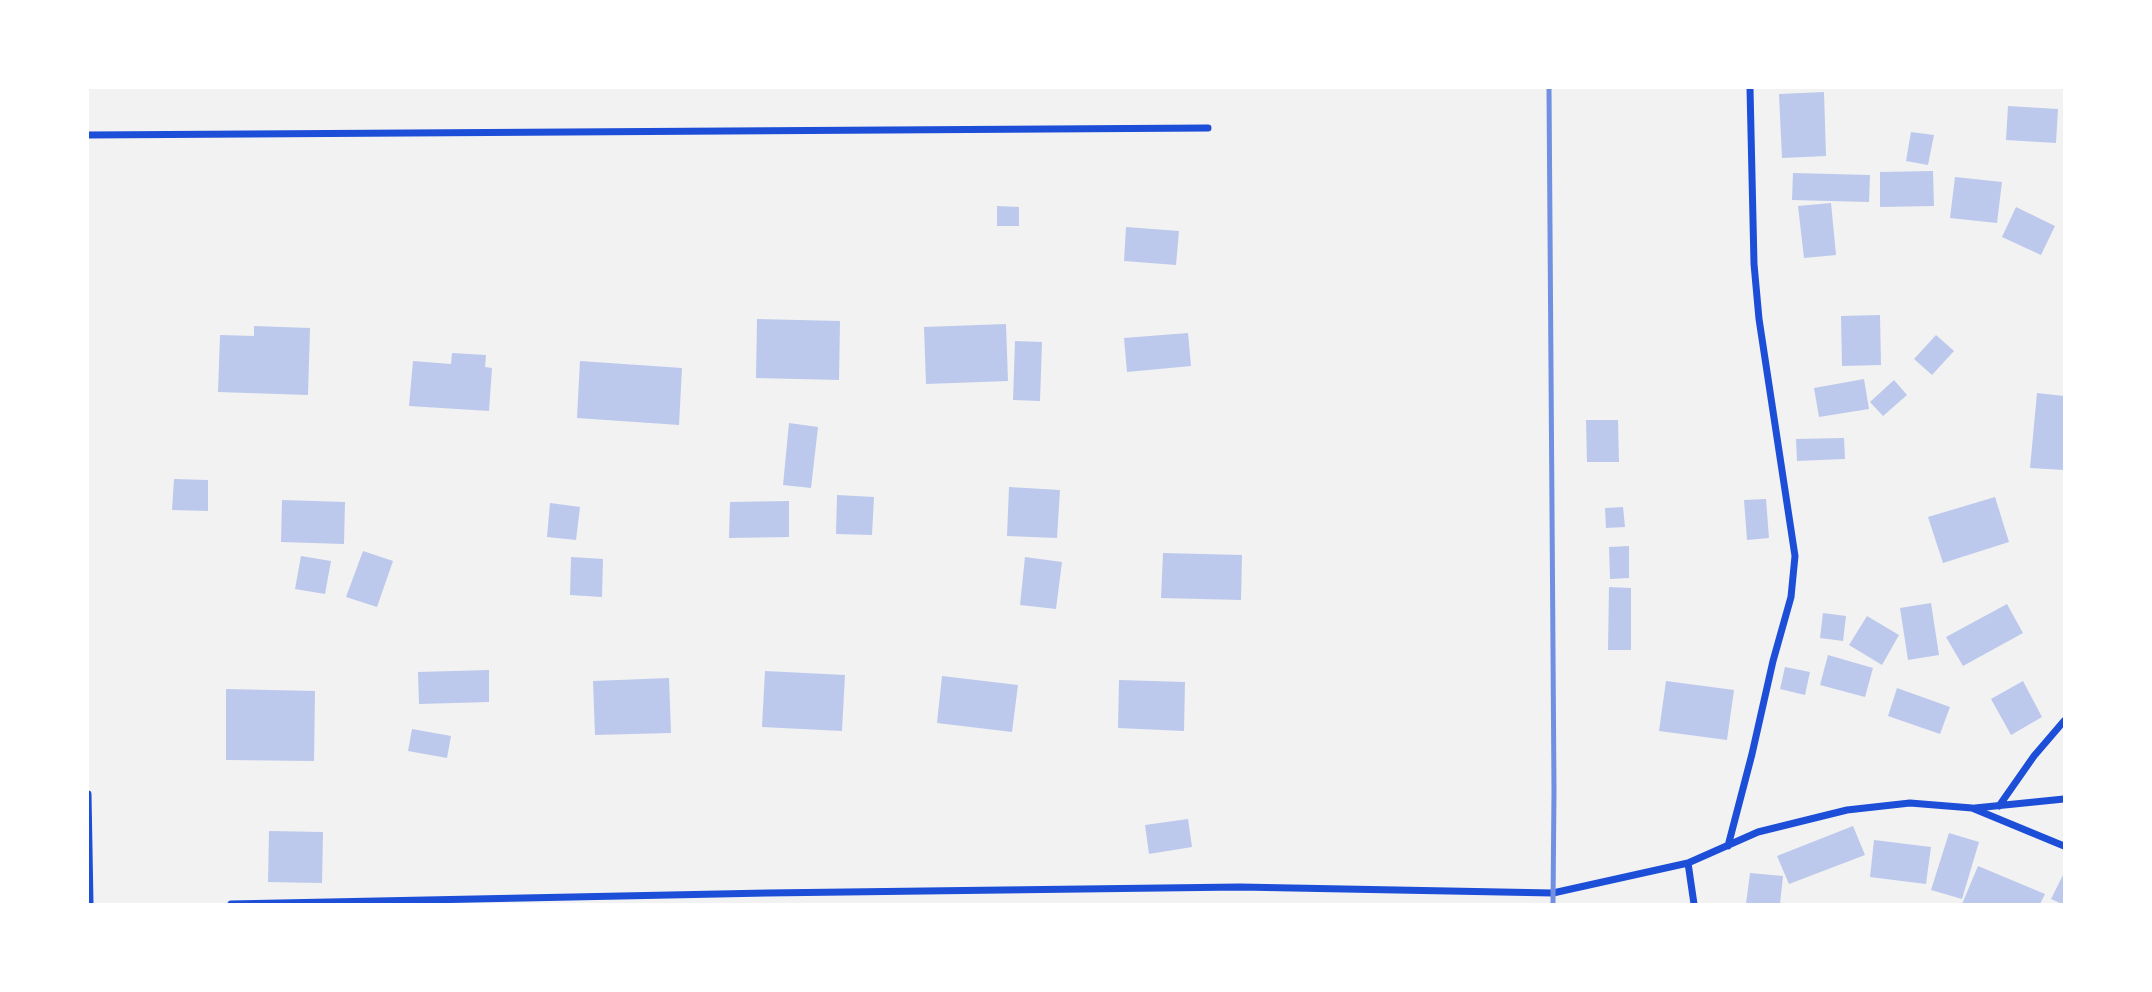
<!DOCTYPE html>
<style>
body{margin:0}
#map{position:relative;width:2152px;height:992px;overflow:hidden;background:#f2f2f2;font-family:"Fira Sans Condensed",sans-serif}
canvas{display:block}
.frame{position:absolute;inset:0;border:89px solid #fff;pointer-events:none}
</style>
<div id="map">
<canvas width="2152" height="992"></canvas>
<div class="frame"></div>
</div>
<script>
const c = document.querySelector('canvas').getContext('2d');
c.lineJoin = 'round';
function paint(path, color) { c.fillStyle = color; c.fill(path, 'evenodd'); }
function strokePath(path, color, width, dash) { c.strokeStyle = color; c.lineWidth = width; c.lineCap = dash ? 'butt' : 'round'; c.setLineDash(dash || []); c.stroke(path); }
paint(new Path2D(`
 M1824 92 1826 156 1782 158 1779 94Z
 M2008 106 2058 109 2056 143 2006 140Z
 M1911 132 1934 135 1928 165 1906 161Z
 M1933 171 1934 206 1880 207V172Z
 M1793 173 1870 175 1869 202 1792 200Z
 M1955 177 2002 182 1997 223 1950 218Z
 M1831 203 1836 255 1804 258 1798 206Z
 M997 206 1019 207V226H997Z
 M2016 207 2055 226 2041 255 2002 237Z
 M1126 227 1179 231 1176 265 1124 261Z
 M1880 315 1881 365 1842 366 1841 316Z
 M757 319 840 321 839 380 756 378Z
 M1006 324 1008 381 926 384 924 327Z
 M254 326 310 328 308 395 218 392 220 335 254 336Z
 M1188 333 1191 366 1127 372 1124 338Z
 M1936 335 1954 351 1932 375 1914 359Z
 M1015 341 1042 342 1040 401 1013 400Z
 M452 353 486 355 485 367 492 368 489 411 409 406 413 361 451 364Z
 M580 361 682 368 679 425 577 418Z
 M1864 379 1869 409 1819 417 1814 388Z
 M1894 380 1907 395 1883 416 1870 402Z
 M2037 393 2064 396V470L2030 468Z
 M1586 420H1618L1619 462H1587Z
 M789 423 818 427 811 488 783 485Z
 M1844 438 1845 459 1797 461 1796 439Z
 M174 479 208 480V511L172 510Z
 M1009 487 1060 490 1057 538 1007 536Z
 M837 495 874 497 872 535 836 534Z
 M1995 497 2009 542 1943 563 1928 517Z
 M1766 499 1769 538 1747 540 1744 500Z
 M282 500 345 502 344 544 281 542Z
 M789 501V537L729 538 730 502Z
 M550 503 580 507 576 540 547 537Z
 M1623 507 1625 527 1606 528 1605 508Z
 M1629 546V578L1610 579 1609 547Z
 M363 551 393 561 377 607 346 597Z
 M1163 553 1242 555 1241 600 1161 598Z
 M301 556 331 561 325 594 295 589Z
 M571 557 603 559 602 597 570 595Z
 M1025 557 1062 562 1056 609 1020 605Z
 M1609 587 1631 588V650H1608Z
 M1931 603 1939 655 1908 660 1900 608Z
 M2007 604 2023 633 1963 666 1946 637Z
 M1823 613 1846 616 1843 641 1820 638Z
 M1867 616 1899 635 1882 665 1849 645Z
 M1828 655 1873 668 1865 697 1820 685Z
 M1785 667 1810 672 1805 695 1780 689Z
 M489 670V702L419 704 418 672Z
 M765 671 845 675 842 731 762 727Z
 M942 676 1018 685 1012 732 937 723Z
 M669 678 671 733 595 735 593 681Z
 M1119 680 1185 682 1184 731 1118 728Z
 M1666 681 1734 690 1727 740 1659 731Z
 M2023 681 2042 717 2011 735 1991 699Z
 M1897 688 1950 707 1940 734 1888 716Z
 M226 689 315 691 314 761 226 760Z
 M412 729 451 736 447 758 408 751Z
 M1188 819 1192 847 1149 854 1145 825Z
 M1853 826 1865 855 1789 884 1777 856Z
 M269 831 323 832 322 883 268 882Z
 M1949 833 1979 842 1962 899 1931 890Z
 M1874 840 1931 847 1926 884 1870 877Z
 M1978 866 2045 894 2040 904H1962Z
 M1750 873 1783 876 1780 904H1746Z
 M2064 873V904H2062L2051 899Z`), '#bdc9ec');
strokePath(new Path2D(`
 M88 135 1208 128
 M88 794 90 904
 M1999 806 2034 756 2064 721
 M1975 808 2064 799
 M1728 846 1752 754 1773 661 1791 597 1795 556 1759 319 1754 264 1750 88
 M1688 863 1694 904
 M231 904 767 893 1240 887 1553 893 1688 863 1758 832 1847 810 1910 803 1972 808 2064 846`), '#1d4ed8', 7);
strokePath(new Path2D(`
 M1549 88 1554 791 1553 904`), '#7290e2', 5);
</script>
